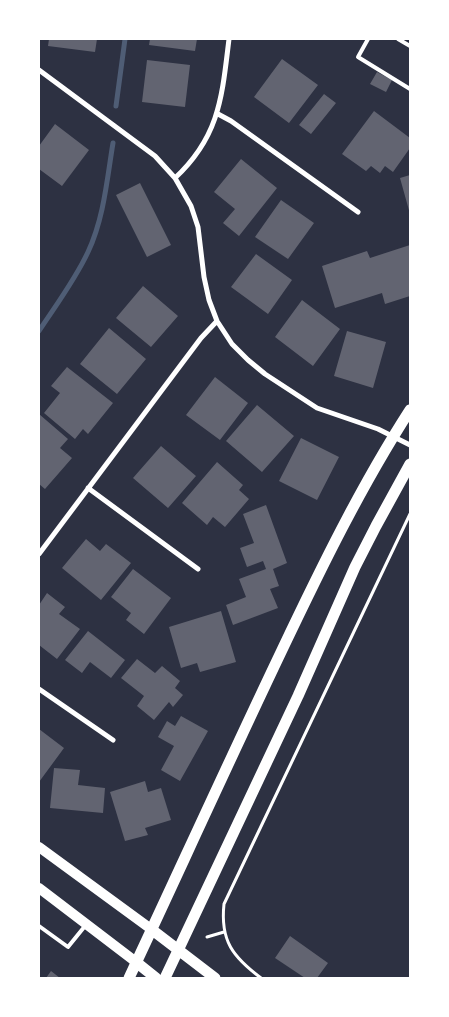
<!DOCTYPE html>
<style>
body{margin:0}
#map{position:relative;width:449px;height:1017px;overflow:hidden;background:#2d3142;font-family:Arial,sans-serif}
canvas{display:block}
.frame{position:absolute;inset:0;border:40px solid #fff;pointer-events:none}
</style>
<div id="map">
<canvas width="449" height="1017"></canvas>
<div class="frame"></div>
</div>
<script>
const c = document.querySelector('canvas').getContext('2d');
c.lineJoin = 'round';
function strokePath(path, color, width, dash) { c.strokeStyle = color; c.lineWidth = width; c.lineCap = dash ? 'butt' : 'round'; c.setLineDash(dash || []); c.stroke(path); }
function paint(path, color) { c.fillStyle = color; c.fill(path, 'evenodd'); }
strokePath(new Path2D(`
 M116 106 125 39
 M39 331C56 305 75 280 88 252 104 218 107 179 113 143`), '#4f5d75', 5);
paint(new Path2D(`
 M49 39H97L95 52 48 46Z
 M150 39H197L195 51 149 45Z
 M282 59 318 85 289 123 254 97Z
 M147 60 190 65 185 107 142 102Z
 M377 72 392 80 386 92 370 84Z
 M324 94 336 103 311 134 299 125Z
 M374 111 410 138V148L393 172 385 166 380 173 371 166 366 171 342 154Z
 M55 124 89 150 62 186 39 169V146Z
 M241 159 277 188 239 236 223 223 235 209 214 192Z
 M410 175V214L400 178Z
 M140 183 171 245 147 257 116 195Z
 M281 200 314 223 288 259 255 237Z
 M410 245V296L385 304 382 293 335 308 322 266 367 251 370 258Z
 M256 254 292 280 268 314 231 287Z
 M143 286 178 316 151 347 116 318Z
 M302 300 340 329 313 366 275 337Z
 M109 328 146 359 117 394 80 364Z
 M347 331 386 342 373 388 334 376Z
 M67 367 113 403 88 434 83 429 75 439 44 413 60 393 51 386Z
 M215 377 248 403 220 440 186 415Z
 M257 405 294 436 262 472 226 441Z
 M39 414 68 439 60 448 72 458 45 489 39 484Z
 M301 438 339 457 317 500 279 481Z
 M161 446 196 476 168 508 133 478Z
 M217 462 243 485 239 490 249 499 225 527 213 517 207 525 182 503Z
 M266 505 287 563 273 569 279 586 270 589 278 608 233 625 226 605 246 597 239 579 266 569 263 561 247 567 240 548 254 543 243 514Z
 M86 539 100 551 106 544 131 563 101 600 62 568Z
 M133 569 171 598 144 634 126 620 131 613 111 597Z
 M47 593 65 607 59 614 80 629 57 659 39 645V605Z
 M221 611 236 662 200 672 197 663 181 668 169 627Z
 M88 631 125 660 111 678 90 662 82 673 65 660Z
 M137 659 155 673 162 666 180 681 175 688 183 695 173 707 169 702 154 720 137 706 144 696 121 678Z
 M181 716 208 731 180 781 161 770 174 746 158 737 167 721 175 726Z
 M39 729 64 748 39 782Z
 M54 768 80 770 78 785 105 788 103 813 50 808Z
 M145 781 148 792 161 788 171 820 145 828 148 835 125 841 110 792Z
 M290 936 328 963 317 978H305L275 958Z
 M51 971 60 978H46Z`), '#626471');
strokePath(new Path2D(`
 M207 937 224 932
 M261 978C233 957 220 941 224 904L410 514`), '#fff', 3);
strokePath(new Path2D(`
 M368 39 358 57 410 89
 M398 39 410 46
 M39 926 68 947 85 926`), '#fff', 4);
strokePath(new Path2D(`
 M39 70 155 156 175 178 191 206 198 227 204 277 209 300 217 321 232 344 248 360 265 374 317 408 378 429 410 445
 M218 114 231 121 358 212
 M175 178C220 136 222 96 229 39
 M88 488 198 569
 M39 554 201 338 217 321
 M39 689 113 740`), '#fff', 5);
strokePath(new Path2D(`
 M39 847 151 929
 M39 888 136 962`), '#fff', 10);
strokePath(new Path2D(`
 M151 929 215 978
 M136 962 156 978
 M129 978C180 869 230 759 282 650 321 568 361 486 410 410
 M165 978 298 696 355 567 376 526 410 464`), '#fff', 11);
</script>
